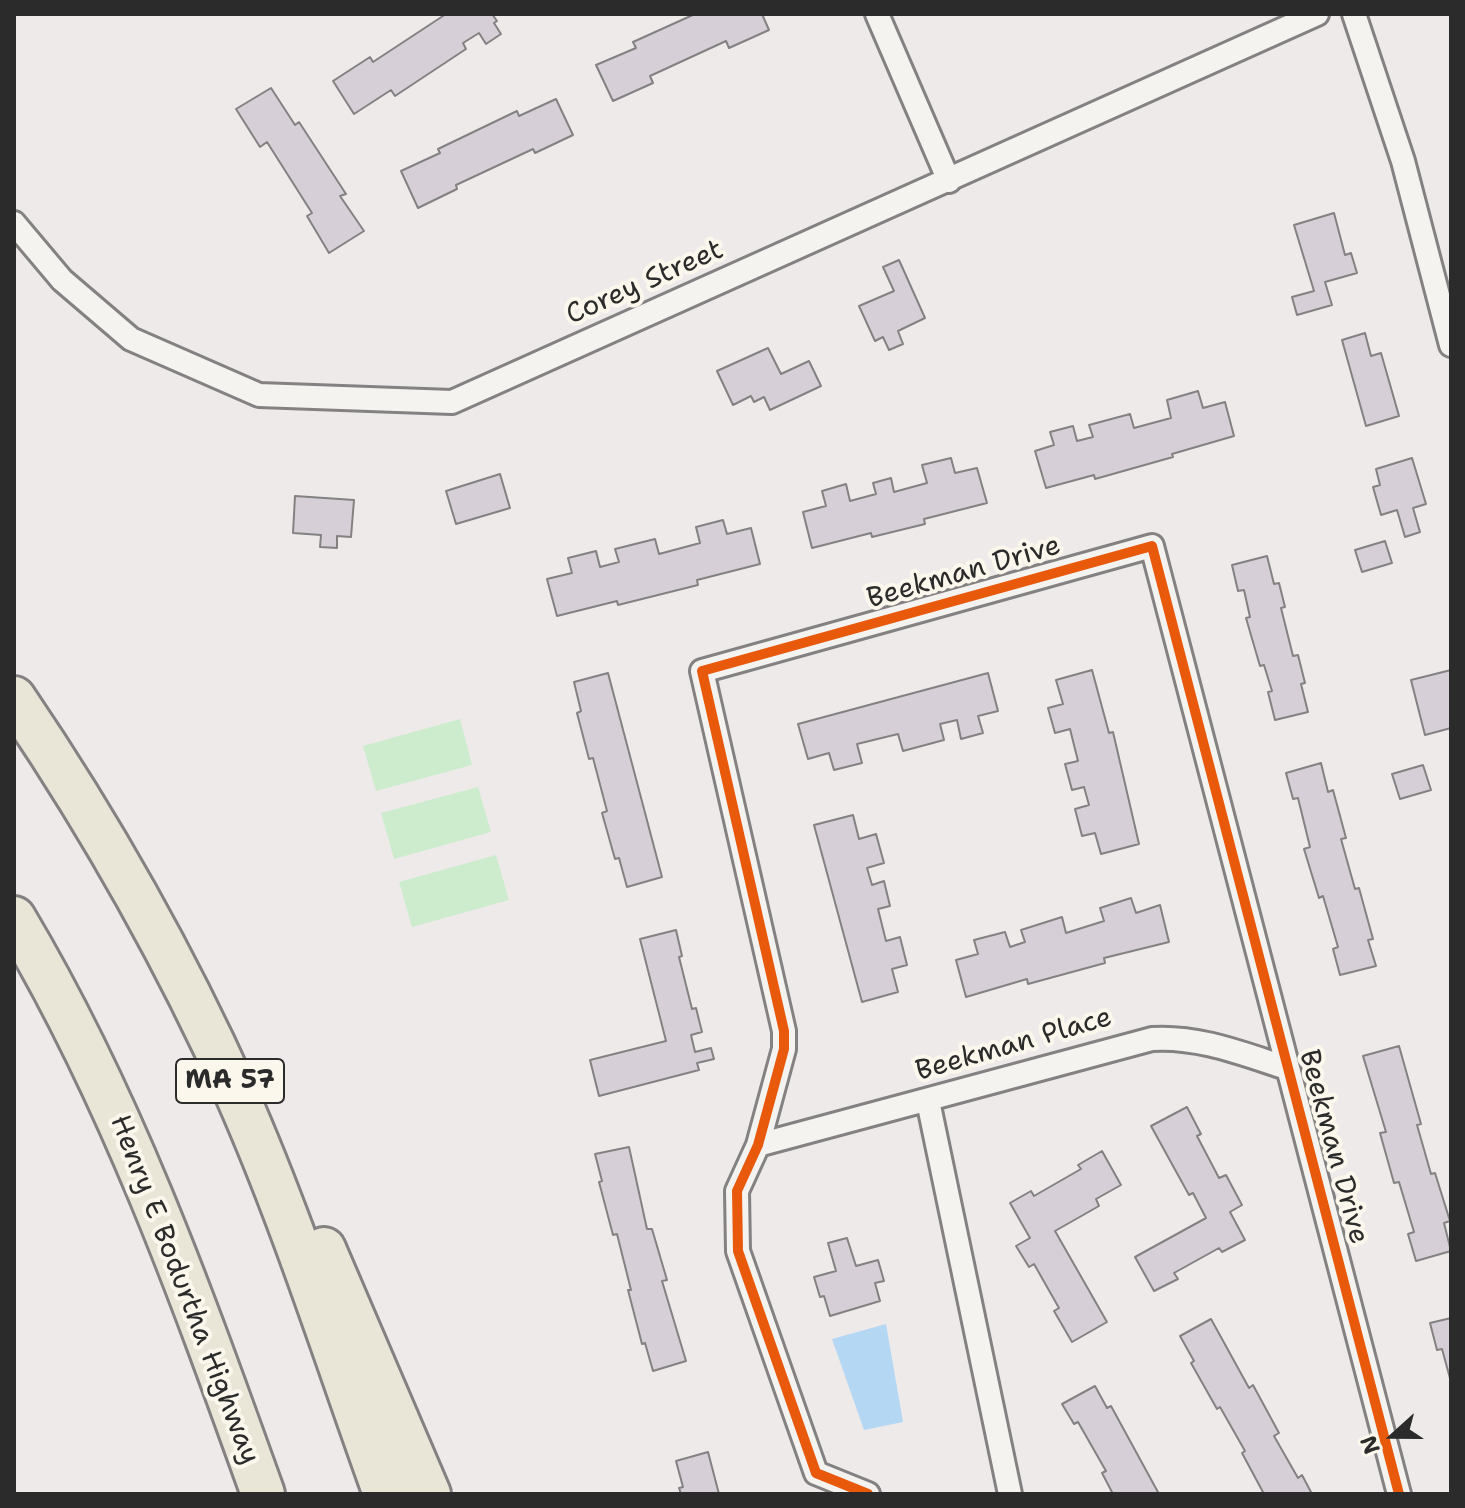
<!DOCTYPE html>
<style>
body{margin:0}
#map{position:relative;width:1465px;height:1508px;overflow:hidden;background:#efeaea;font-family:"Shantell Sans",sans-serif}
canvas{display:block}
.frame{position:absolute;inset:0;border:16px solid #2b2b2b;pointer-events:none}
.north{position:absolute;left:1353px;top:1396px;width:80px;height:80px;-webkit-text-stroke:6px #fbf7ec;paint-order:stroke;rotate:249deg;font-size:22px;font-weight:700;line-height:32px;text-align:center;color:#2b2b2b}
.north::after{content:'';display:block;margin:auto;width:28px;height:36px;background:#2b2b2b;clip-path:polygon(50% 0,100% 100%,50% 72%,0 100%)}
</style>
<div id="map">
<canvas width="1465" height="1508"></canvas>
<div class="frame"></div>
<div class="north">N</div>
</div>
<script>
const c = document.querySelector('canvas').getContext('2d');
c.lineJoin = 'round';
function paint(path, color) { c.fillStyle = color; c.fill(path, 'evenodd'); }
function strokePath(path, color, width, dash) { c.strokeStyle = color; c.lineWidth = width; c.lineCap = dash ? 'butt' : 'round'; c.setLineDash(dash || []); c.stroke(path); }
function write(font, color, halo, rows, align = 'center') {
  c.font = font + ' "Shantell Sans",sans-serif'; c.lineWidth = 8; c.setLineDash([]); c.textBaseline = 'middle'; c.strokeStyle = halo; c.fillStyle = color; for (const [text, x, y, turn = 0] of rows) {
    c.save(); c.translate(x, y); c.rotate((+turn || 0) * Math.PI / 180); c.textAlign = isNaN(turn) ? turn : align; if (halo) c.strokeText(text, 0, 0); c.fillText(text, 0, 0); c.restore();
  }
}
paint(new Path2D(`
 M460 719 472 765 376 791 363 746Z
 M478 787 491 832 394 859 381 813Z
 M496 855 509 900 412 927 399 882Z`), '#cceccd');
paint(new Path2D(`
 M886 1324 903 1422 864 1430 832 1339Z`), '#b4d7f4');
const building = new Path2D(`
 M446 14H492L497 21 494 23 501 34 486 44 479 33 463 43 466 49 395 96 391 90 354 114 333 81 370 57 373 62Z
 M695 14H762L769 30 729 48 726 41 650 76 653 83 613 101 596 65 636 48 633 42Z
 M271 88 295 125 299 122 346 194 340 196 364 231 329 253 307 216 312 213 267 142 260 147 236 109Z
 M556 99 573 135 535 153 533 149 456 185 457 189 418 208 401 171 440 153 438 149 517 111 519 116Z
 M1334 213 1345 255 1351 253 1357 273 1325 282 1332 305 1297 315 1292 297 1314 291 1294 225Z
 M899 260 925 318 898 331 903 344 889 350 883 337 875 341 859 306 894 291 883 267Z
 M1365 333 1371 356 1381 353 1399 416 1366 426 1342 340Z
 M768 348 781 374 809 361 821 386 770 410 764 397 754 402 751 396 733 405 717 371Z
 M1198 391 1203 408 1225 402 1234 436 1172 454 1173 457 1095 479 1094 475 1046 488 1035 451 1054 445 1050 432 1073 426 1077 441 1093 437 1089 425 1130 414 1134 428 1171 418 1167 400Z
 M951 458 955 473 977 468 987 503 924 519 925 524 872 537 871 533 812 548 803 512 826 506 822 491 846 484 850 501 876 494 873 483 891 478 894 492 927 483 922 465Z
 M1412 458 1426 504 1413 508 1420 532 1405 537 1397 510 1381 515 1373 487 1380 485 1376 469Z
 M500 474 510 508 456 524 446 491Z
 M295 496 354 500 351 537 337 536V548L320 547 321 535 293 533Z
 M723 520 727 534 751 528 760 564 697 580 698 585 618 605 617 601 557 616 547 579 572 573 568 558 596 551 600 567 619 562 615 549 655 539 659 554 700 543 696 527Z
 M1385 541 1392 563 1362 572 1355 550Z
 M1267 556 1274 584 1279 583 1285 607 1281 608 1293 656 1298 655 1305 683 1301 684 1308 712 1275 720 1268 692 1272 691 1264 665 1260 666 1246 618 1250 617 1244 590 1238 591 1232 565Z
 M1092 670 1109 733 1113 732 1139 844 1101 854 1095 833 1082 836 1075 809 1089 805 1084 787 1072 790 1065 764 1078 761 1070 729 1055 733 1048 708 1063 704 1056 680Z
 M1451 670V728L1425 735 1411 680Z
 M608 673 662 877 627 887 619 858 615 859 602 813 607 811 593 758 589 759 577 713 581 711 574 682Z
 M988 673 998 711 978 716 983 733 961 739 957 720 940 724 944 740 903 751 898 734 857 744 862 763 834 770 829 753 808 759 798 724Z
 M1321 763 1328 792 1333 790 1346 838 1341 839 1355 889 1359 888 1373 939 1368 940 1376 966 1340 975 1333 949 1338 947 1323 896 1319 898 1304 849 1310 847 1298 798 1293 799 1286 773Z
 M1423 765 1431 790 1400 799 1392 774Z
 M853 815 859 839 876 834 884 863 867 868 872 885 884 881 890 906 878 909 886 941 900 937 907 965 892 969 898 992 862 1002 814 825Z
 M1131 898 1136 913 1160 905 1169 942 1104 958 1105 963 1028 984 1027 979 966 997 956 960 978 954 974 940 1005 932 1010 947 1025 942 1021 930 1062 917 1066 933 1104 921 1100 908Z
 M676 930 682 956 679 957 692 1009 696 1008 702 1032 691 1035 695 1052 711 1048 714 1059 697 1063 699 1070 599 1096 590 1060 666 1041 640 939Z
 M1399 1046 1421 1124 1417 1125 1431 1174 1435 1173 1450 1221 1444 1223 1451 1251 1416 1261 1408 1234 1414 1232 1399 1182 1394 1183 1380 1133 1386 1132 1363 1056Z
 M1187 1107 1201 1134 1197 1136 1219 1178 1226 1175 1242 1205 1230 1212 1245 1240 1222 1252 1219 1248 1174 1273 1178 1279 1154 1291 1135 1257 1206 1218 1193 1193 1189 1195 1151 1126Z
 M629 1147 647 1229H652L667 1280 662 1281 686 1361 653 1371 645 1343 642 1344 628 1290H631L617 1234 613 1235 599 1182 602 1181 595 1154Z
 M1102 1151 1121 1185 1096 1199 1099 1206 1055 1231 1107 1322 1072 1342 1054 1311 1059 1308 1034 1264 1029 1267 1016 1246 1030 1238 1010 1203 1031 1191 1034 1196 1081 1169 1078 1165Z
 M847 1238 856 1266 878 1260 884 1281 875 1283 880 1301 830 1316 824 1296 820 1297 814 1277 836 1271 828 1243Z
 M1451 1318V1382L1442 1349 1437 1350 1430 1323Z
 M1211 1319 1249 1388 1253 1385 1279 1433 1274 1436 1298 1478 1302 1475 1312 1494H1264L1242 1453 1245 1451 1220 1407 1217 1409 1191 1363 1194 1361 1180 1336Z
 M1095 1386 1107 1408 1111 1406 1159 1494H1113L1102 1473 1106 1471 1078 1422 1074 1424 1062 1404Z
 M708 1452 719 1494H681L679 1488 683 1487 676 1461Z`);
paint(building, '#d7cfd8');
strokePath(building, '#838181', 2);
const minor = new Path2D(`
 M877 14 949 181
 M1354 14 1403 161 1451 345
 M14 223 62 280 131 339 259 395 452 402 1317 14
 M928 1101 1010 1494
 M758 1145 1152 1039C1199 1036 1243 1054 1287 1068
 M868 1494 816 1473 738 1251 737 1191 758 1145 784 1049V1031L702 671 1152 546 1399 1494`);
const motorway = new Path2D(`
 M14 698C99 823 175 957 237 1095 294 1224 337 1361 385 1494
 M14 918C122 1099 192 1296 263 1494
 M324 1249 429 1494`);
strokePath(minor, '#838181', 28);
strokePath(motorway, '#838181', 48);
strokePath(minor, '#f5f3f0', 22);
strokePath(motorway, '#e9e5d7', 42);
strokePath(new Path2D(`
 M868 1494 816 1473 738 1251 737 1191 758 1145 784 1049V1031L702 671 1152 546 1399 1494`), '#e8590c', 10);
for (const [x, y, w] of [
 [230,1081,108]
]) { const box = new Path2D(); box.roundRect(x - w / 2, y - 22, w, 44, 6); c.fillStyle = '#fbf7ec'; c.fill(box); strokePath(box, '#2b2b2b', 2); }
write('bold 26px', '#2b2b2b', null, [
 ["MA 57",230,1081]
]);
write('28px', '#2b2b2b', '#fbf7ec', [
 ["Corey Street",645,283,-24],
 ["Beekman Drive",964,573,-16],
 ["Beekman Place",1014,1045,-16],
 ["Beekman Drive",1333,1147,75],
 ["Henry E Bodurtha Highway",184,1290,69]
]);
</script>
